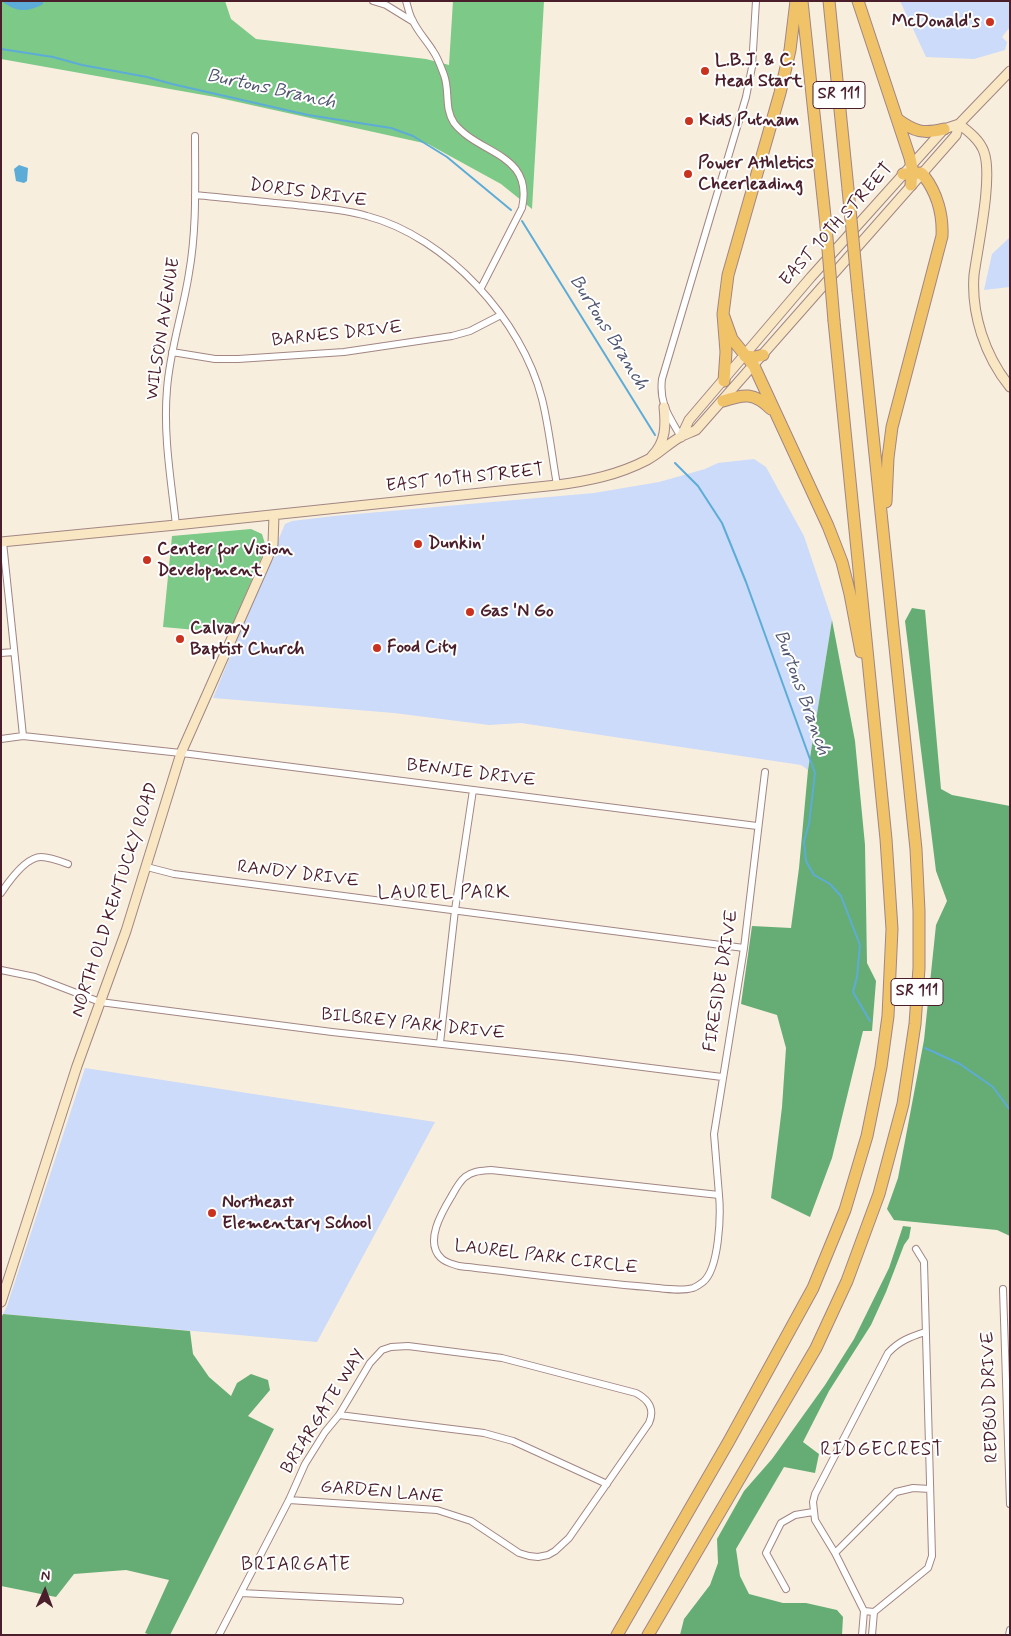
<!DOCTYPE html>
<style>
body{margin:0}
#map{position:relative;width:1011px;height:1636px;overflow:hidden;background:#f8eede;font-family:Mynerve,sans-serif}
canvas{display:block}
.frame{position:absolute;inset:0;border:2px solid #4a1f2b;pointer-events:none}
.north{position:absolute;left:20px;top:1566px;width:50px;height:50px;-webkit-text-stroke:4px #fff;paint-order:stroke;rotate:2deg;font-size:14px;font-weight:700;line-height:20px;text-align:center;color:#4a1f2b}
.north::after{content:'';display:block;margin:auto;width:18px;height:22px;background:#4a1f2b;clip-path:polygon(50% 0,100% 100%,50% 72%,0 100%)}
</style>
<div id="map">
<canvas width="1011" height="1636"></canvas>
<div class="frame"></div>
<div class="north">N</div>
</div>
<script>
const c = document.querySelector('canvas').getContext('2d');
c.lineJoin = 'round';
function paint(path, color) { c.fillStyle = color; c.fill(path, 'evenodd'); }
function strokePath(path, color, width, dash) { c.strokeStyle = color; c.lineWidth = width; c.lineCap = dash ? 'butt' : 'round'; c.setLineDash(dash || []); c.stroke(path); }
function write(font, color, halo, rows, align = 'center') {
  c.font = font + ' Mynerve,sans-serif'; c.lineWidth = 4; c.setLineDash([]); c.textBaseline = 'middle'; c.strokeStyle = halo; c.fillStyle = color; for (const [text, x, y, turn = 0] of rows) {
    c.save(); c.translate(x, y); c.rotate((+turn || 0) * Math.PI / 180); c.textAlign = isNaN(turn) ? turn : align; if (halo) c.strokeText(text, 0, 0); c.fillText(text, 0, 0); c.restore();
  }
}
paint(new Path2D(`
 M900 1H1010V27L1002 37 1007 42 1005 50 974 59 926 57Z
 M1010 237V287L984 290 992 254Z
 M754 459 766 467 804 536 832 620 808 770 801 765 521 723 489 725 394 713 213 698 285 524 292 521 334 516 594 493 659 482 705 469 718 463Z
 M85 1068 435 1122 317 1342 3 1314 7 1306Z`), '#cbdbf9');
paint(new Path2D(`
 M1 1H225L231 19 256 39 426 59 449 65 453 1H544L532 209 501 184 428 144 215 97 1 59Z
 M251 529 262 534 266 547 229 633 163 627 172 536Z`), '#7cc988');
paint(new Path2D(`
 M912 608 925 610 941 789 952 795 1010 806V1236L997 1230 894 1220 887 1209 898 1178 924 1040 936 925 947 901 936 871 905 621Z
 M832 620 855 741 865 845 867 963 876 981 872 1031H863L832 1158 810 1217 771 1198 782 1107 786 1048 777 1015 741 1004 752 926 791 928 799 868 808 770Z
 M903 1226 911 1227 909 1238 904 1245 886 1292 871 1325 829 1391 803 1442 819 1454 815 1473 784 1467 736 1549 740 1576 749 1594 783 1603H806L837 1610 843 1617 842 1635H680L684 1619 710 1585 718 1563 717 1539 744 1491 772 1459 825 1385 854 1339 889 1268Z
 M3 1314 190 1331 193 1354 209 1377 231 1396 237 1383 251 1374 268 1380 270 1390 248 1416 274 1429 170 1635H151L145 1633 169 1580 126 1570 74 1574 56 1597 1 1586V1318Z`), '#65ad74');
paint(new Path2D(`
 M2 1H43V4C27 13 15 12 2 1Z
 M19 165 28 168 27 181 24 183 16 181 14 169Z`), '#5dacd7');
strokePath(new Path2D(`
 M1 49 53 57 82 65 147 77 172 84 308 115 391 128 413 136 447 157 511 210
 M522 221 655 435
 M675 463 698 486 722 523 746 582 815 773 809 824 804 841 806 861 814 875 830 884 841 896 860 945 857 977 853 992 870 1021
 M925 1048 960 1064 993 1087 1010 1110`), '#5dacd7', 2);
const street = new Path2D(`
 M373 1 386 5 412 21
 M406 1C408 7 409 14 412 19 417 31 427 41 433 51 438 58 441 67 444 75 450 91 444 108 454 123 479 155 534 153 522 208L481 288
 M195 195C229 198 262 202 296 205 320 208 344 209 367 216 447 237 522 320 542 399 549 427 552 457 557 485
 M172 352 215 359H238L344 352 452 336 470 331 501 315
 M681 437C669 416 659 404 662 379L746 97 752 67 756 1
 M176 525C171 480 163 434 167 389 170 349 183 312 189 273 197 228 195 182 195 136
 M3 542 23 736
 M1 653 14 652
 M1 739 23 736 190 754 757 826
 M147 867 174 874 744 948
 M1 893C9 881 26 857 41 857 49 857 60 861 68 864
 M1 970 35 977 100 1002 332 1032 571 1058 722 1077
 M440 1043 455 910 473 790
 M491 1170 719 1195C721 1216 719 1269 703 1282 700 1284 696 1287 693 1288 680 1292 661 1288 648 1287 585 1282 522 1273 459 1266 453 1264 446 1263 441 1258 424 1242 442 1212 451 1197 455 1190 459 1182 465 1177 473 1171 480 1171 491 1170Z
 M719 1195 714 1134 744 948 765 772
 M1003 1289 1010 1504
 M339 1415 484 1433 513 1441 607 1484
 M835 1553 896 1492 913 1488 930 1489
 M786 1589 766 1553 781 1523 795 1515 813 1512
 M241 1593 400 1601
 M874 1612 928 1568 932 1556 924 1262 916 1249
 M874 1612 864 1611 835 1553 815 1520 813 1502 815 1494 888 1353C899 1341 910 1337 925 1332
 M219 1635 289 1500 305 1464 325 1432 339 1415 370 1363 382 1350 391 1347 408 1346 502 1358 636 1393C649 1400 655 1409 649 1423L569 1538 555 1551 548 1555 538 1557 529 1556 519 1553 471 1521 437 1510 289 1500
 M862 1635 864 1611
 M872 1635 874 1612
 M1009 1635 1010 1630`);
const secondary = new Path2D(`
 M959 124C968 131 980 140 984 152 993 177 978 245 974 275 971 314 985 356 1010 387
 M681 437 689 420 811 277 944 129 959 124
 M652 456C666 442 666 425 664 407
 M1 542 176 525 557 485C588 481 618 475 647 460 659 454 670 442 682 436 686 434 692 432 696 430L956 135 959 124 1010 71
 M1 1302 77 1066 126 931 181 753 267 559 273 544 274 515`);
const highway = new Path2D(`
 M802 1 826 226
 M829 1 848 189
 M858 1 910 158 912 168 911 185
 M897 119C915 132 923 134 944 129
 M723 314 732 339 754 366 828 526 842 562 850 594 861 652
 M745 356 755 357 763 355
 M724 381 726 352 723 314 728 275 780 93 790 50 796 1
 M723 401C744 394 754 392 771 409
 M886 502 888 458 892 427 942 236C943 215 937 193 924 176L921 173 903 174
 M617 1635 729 1441 813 1288 845 1210 867 1136 881 1067 888 1016 892 929 886 839 834 321
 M648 1635 816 1348 847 1281 879 1194 903 1104 915 1024 919 968V911L916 849 858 291`);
strokePath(street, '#a18684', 8);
strokePath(secondary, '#a18684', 11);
strokePath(highway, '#a18684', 13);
strokePath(street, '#fff', 6);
strokePath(secondary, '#f9e7c3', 9);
strokePath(highway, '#f1c369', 11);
const highwayBridge = new Path2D(`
 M848 189 858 291
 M826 226 834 321`);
strokePath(highwayBridge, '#a18684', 13, []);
strokePath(highwayBridge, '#f1c369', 11);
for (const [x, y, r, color] of [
 [990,22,5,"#c8321e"],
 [705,71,5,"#c8321e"],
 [689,121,5,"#c8321e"],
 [688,174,5,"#c8321e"],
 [418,544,5,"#c8321e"],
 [147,560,5,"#c8321e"],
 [470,612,5,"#c8321e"],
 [180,639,5,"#c8321e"],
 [377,648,5,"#c8321e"],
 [212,1213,5,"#c8321e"]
]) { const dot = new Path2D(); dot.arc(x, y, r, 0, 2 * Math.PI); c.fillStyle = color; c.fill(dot); strokePath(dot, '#fff', 2); }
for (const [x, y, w] of [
 [839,95,52],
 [917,992,52]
]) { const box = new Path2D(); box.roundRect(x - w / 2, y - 13.5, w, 27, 4); c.fillStyle = '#fff'; c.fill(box); strokePath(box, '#4a1f2b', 1); }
write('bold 16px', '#4a1f2b', null, [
 ["SR 111",839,95],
 ["SR 111",917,992]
]);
write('bold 18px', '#4a1f2b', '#fff', [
 ["McDonald's",980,22,"right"],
 ["L.B.J. & C.",715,61],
 ["Head Start",715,82],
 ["Kids Putnam",699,121],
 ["Power Athletics",698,164],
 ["Cheerleading",698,185],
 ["Dunkin'",428,544],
 ["Center for Vision",157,550],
 ["Development",157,571],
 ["Gas 'N Go",480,612],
 ["Calvary",190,629],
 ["Baptist Church",190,650],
 ["Food City",387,648],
 ["Northeast",222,1203],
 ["Elementary School",222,1224]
], 'left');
write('18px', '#4a1f2b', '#fff', [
 ["DORIS DRIVE",308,194,8],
 ["EAST 10TH STREET",837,225,-48],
 ["WILSON AVENUE",164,329,-81],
 ["BARNES DRIVE",337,335,-6],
 ["EAST 10TH STREET",465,479,-6],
 ["BENNIE DRIVE",471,774,7],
 ["RANDY DRIVE",298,875,7],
 ["NORTH OLD KENTUCKY ROAD",116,900,-72],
 ["FIRESIDE DRIVE",722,981,-81],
 ["BILBREY PARK DRIVE",413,1025,6],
 ["LAUREL PARK CIRCLE",546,1258,7],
 ["REDBUD DRIVE",991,1397,-92],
 ["BRIARGATE WAY",324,1412,-58],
 ["GARDEN LANE",382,1493,5]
]);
write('italic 19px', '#525770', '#fff', [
 ["Burtons Branch",271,90,12],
 ["Burtons Branch",608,333,58],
 ["Burtons Branch",801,693,70]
]);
c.letterSpacing = '1px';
write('19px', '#4a1f2b', '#fff', [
 ["LAUREL PARK",444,894],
 ["RIDGECREST",882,1451],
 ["BRIARGATE",296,1566]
]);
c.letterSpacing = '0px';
</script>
